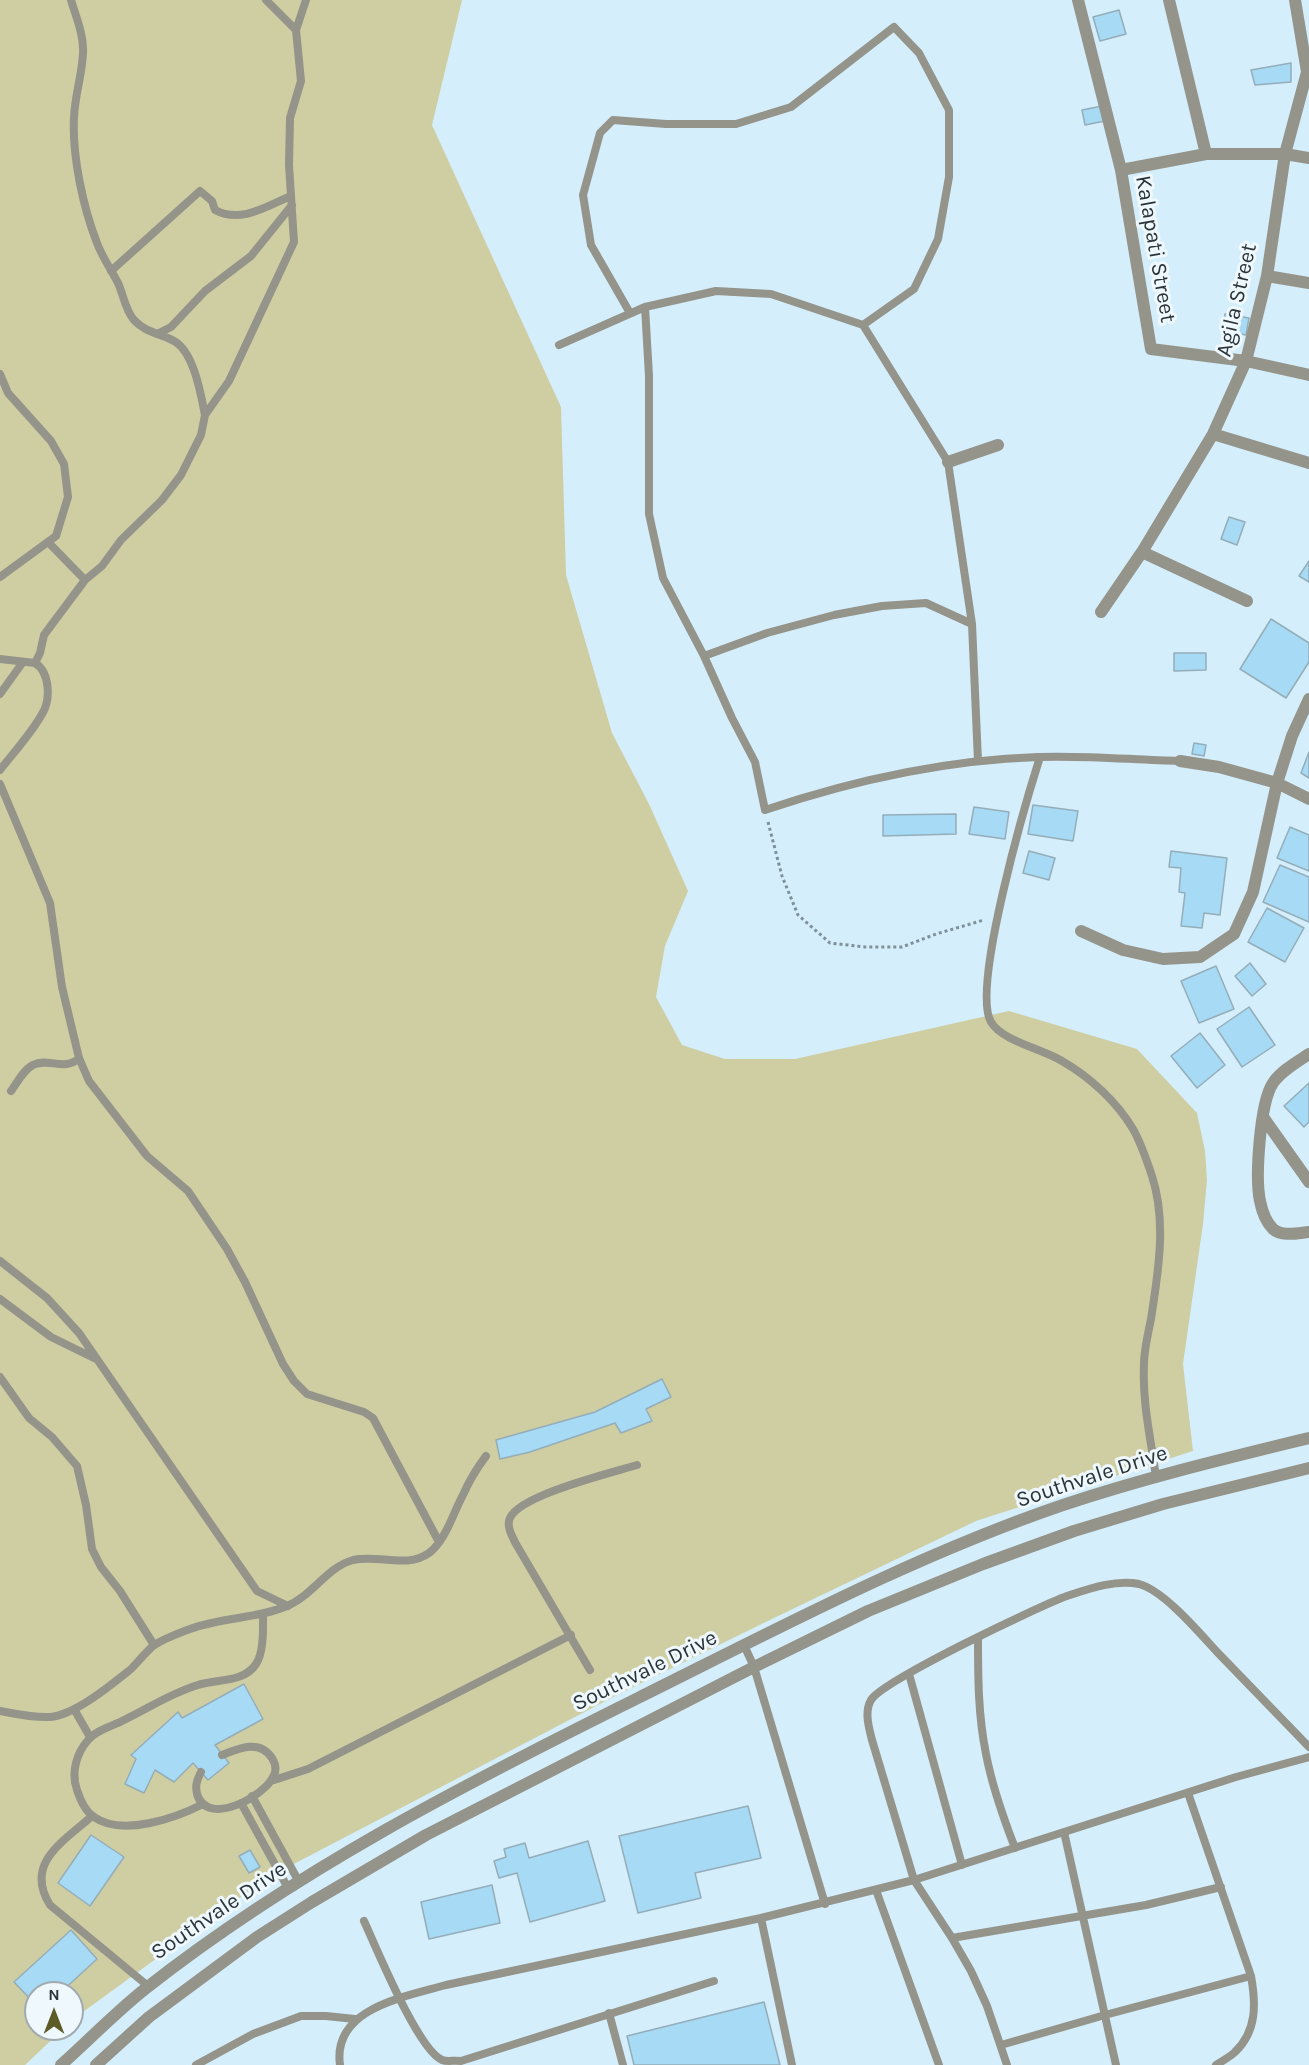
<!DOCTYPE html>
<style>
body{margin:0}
#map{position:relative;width:1309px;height:2065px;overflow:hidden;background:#d4eefb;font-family:Karla,sans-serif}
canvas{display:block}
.north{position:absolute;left:24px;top:1981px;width:60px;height:60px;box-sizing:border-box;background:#eef8fd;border:2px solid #a0aaaf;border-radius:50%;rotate:0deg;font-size:16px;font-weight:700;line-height:24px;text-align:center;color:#2a3439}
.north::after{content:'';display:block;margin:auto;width:21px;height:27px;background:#5d5b27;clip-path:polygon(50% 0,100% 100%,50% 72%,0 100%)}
</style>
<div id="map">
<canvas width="1309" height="2065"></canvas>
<div class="north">N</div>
</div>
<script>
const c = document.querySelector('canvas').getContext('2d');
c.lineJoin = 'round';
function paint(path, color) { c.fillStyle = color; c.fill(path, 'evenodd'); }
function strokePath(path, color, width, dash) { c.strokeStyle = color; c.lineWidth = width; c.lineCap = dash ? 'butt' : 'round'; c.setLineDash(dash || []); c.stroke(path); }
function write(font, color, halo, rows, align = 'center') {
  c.font = font + ' Karla,sans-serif'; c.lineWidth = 6; c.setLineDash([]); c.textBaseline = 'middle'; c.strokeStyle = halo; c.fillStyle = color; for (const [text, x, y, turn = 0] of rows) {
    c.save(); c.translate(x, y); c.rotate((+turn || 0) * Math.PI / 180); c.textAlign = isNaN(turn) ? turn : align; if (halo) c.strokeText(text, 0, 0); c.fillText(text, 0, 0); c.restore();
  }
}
paint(new Path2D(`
 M0 0H462L432 125 561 407 566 575 612 733 649 804 688 891 665 946 656 997 682 1045 725 1059H795L1009 1011 1137 1049 1197 1113 1205 1151 1207 1180 1203 1224 1183 1364 1193 1451 976 1521 776 1617 619 1694 267 1878 72 2020V1993H36V2029H63L25 2065H0Z`), '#cfcea3');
const building = new Path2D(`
 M1119 10 1126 34 1100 41 1093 17Z
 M1291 63V82L1255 85 1251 70Z
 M1102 106 1105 121 1085 125 1082 110Z
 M1225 314 1249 318 1246 335 1222 331Z
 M1229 517 1245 522 1237 545 1221 539Z
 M1309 561V582L1299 576Z
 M1271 619 1309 643V662L1286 698 1240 669Z
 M1174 653H1206V670L1174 671Z
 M1194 743 1206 745 1204 756 1192 754Z
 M1309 752V778L1301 773Z
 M1033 805 1078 811 1073 841 1028 834Z
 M974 807 1009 812 1005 839 969 834Z
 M956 814V834L883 836V815Z
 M1290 827 1309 835V871L1277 858Z
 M1029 851 1055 858 1049 880 1023 873Z
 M1171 851 1227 858 1220 915 1204 913 1202 928 1181 926 1185 893 1179 892 1181 868 1169 867Z
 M1280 865 1309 877V922L1263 902Z
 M1267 908 1304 928 1285 962 1248 942Z
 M1250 963 1266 984 1252 996 1235 976Z
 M1216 966 1234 1009 1199 1023 1181 981Z
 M1249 1007 1275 1045 1242 1067 1217 1029Z
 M1200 1033 1225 1065 1197 1088 1171 1056Z
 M1309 1083V1122L1304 1127 1284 1106Z
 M662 1379 671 1397 646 1409 652 1421 621 1433 615 1423 530 1452 500 1459 496 1440 595 1412Z
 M1147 1453 1150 1464 1138 1467 1135 1456Z
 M244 1684 263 1719 215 1745 229 1763 208 1780 193 1763 174 1782 155 1770 144 1793 125 1784 136 1759 131 1755 178 1712 182 1718Z
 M748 1806 761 1858 695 1873 701 1898 638 1913 619 1836Z
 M91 1835 124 1857 90 1906 58 1883Z
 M588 1841 605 1901 530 1922 517 1873 499 1878 494 1861 506 1857 504 1849 525 1843 529 1858Z
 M250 1850 260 1867 249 1873 239 1856Z
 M492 1885 500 1923 429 1939 421 1902Z
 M71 1930 97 1959 60 1993H36V2005L14 1982Z
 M764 2002 780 2065H634L627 2036Z`);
paint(building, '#a7daf4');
strokePath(building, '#94adb9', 1.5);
strokePath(new Path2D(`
 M768 822 782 876 798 915 830 943 865 947H902L936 934 984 920`), '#7e9099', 3, [3, 3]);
strokePath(new Path2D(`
 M71 0C76 17 84 35 83 53 82 75 75 95 74 117 72 156 83 207 97 243 102 257 111 269 118 283 124 296 125 310 134 320 146 333 160 333 174 341 194 352 201 395 205 415L229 381 294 242 289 165 290 118 301 81 296 30 306 0
 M266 0 296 30
 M111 271 200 191 212 201 215 210C241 224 267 206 291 196
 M645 307 649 376V514L663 578 704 656 732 718 755 762 765 810C854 780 945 760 1038 757 1085 755 1133 760 1180 761
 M630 313 591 245 583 195 600 133 613 120 666 124H736L791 107 894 27 919 53 949 110V177L938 239 914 289 863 325
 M157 334 171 327 205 291 251 256 292 205
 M559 345 645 307 716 291 771 294 863 325 948 462 972 624 978 761
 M0 374 8 393 51 441 64 464 68 497 56 536 0 577
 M48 542 85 580
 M704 656 767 633 834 615 882 606 926 603 972 624
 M0 659 35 663 40 653 44 635 85 580 102 566 121 540 162 500 181 475 201 435 205 415
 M0 694 23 662
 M1040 757C1026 801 971 988 991 1022 1002 1041 1043 1049 1062 1061 1090 1077 1117 1102 1133 1129 1141 1143 1147 1161 1152 1176 1167 1222 1158 1273 1151 1319 1148 1334 1144 1350 1144 1364 1142 1402 1151 1440 1156 1477
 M0 770C14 752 31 734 42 714 51 700 50 672 35 663
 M0 784 50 903 62 987 79 1058 89 1081 147 1156 188 1191 227 1249 245 1282 283 1364 294 1381 307 1394 364 1412 373 1418 439 1542
 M11 1091C17 1083 24 1069 33 1065 48 1057 65 1072 79 1058
 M0 1261 47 1298 79 1333 257 1591 288 1606
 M0 1299 51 1337 96 1359
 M0 1377 29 1418 52 1437 77 1466 86 1505 92 1549 101 1567 120 1591 154 1645
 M978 1637C978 1676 978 1715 986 1754 992 1786 1003 1817 1015 1848
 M744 1645 754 1667 825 1904
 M590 1670 516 1544C512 1536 506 1526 510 1518 520 1495 611 1473 637 1465
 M909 1674 962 1865
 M74 1709 90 1737
 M0 1711C16 1714 33 1718 50 1717 75 1715 111 1685 131 1669 138 1662 145 1653 153 1646 163 1639 179 1633 190 1629 222 1617 256 1619 287 1606 312 1596 327 1567 353 1560 378 1554 407 1569 429 1553 446 1540 453 1513 463 1495 469 1481 477 1468 486 1456
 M201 1772C197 1780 195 1785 197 1794 207 1828 266 1796 274 1775 277 1769 275 1763 272 1758 260 1739 239 1748 222 1755
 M271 1781 308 1769 571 1635
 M1188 1793 1251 1976C1256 2004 1257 2031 1235 2052 1230 2057 1222 2061 1216 2065
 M252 1796 299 1882
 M241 1803 288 1888
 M203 1804C176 1818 122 1837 94 1817 86 1812 80 1799 77 1790 71 1773 76 1754 88 1740 96 1730 113 1726 124 1720 149 1708 171 1693 198 1685 216 1679 244 1683 256 1664 264 1652 263 1629 263 1615
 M92 1816C63 1842 24 1863 50 1905L148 1986
 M1064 1832 1116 2065
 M876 1890 939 2065
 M761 1918 792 2065
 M364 1921C376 1947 418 2050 442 2060 447 2062 455 2060 461 2061L714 1981
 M952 1938 1146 1905 1221 1887
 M609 2013 623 2065
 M1001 2045 1105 2015 1251 1976
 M196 2065 253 2034 301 2016H326L355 2019
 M340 2065C332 2008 405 1997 446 1985L761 1918 914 1880 1236 1777 1309 1757
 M1007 2065 987 2006 971 1971 952 1938 914 1880 872 1740C869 1728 864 1712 871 1700 882 1681 1039 1606 1067 1596 1088 1589 1116 1579 1139 1584 1165 1591 1201 1635 1220 1655 1250 1686 1279 1716 1309 1747`), '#94948a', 8);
strokePath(new Path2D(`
 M1078 0 1121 170 1151 349 1246 361 1309 375
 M1169 0 1206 154
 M1121 170 1206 154H1285L1309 158
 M1267 276 1309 283
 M1213 434 1309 463
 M948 462 998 445
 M1142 552 1247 601
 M1101 612 1142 552 1213 434 1246 361 1267 276 1285 154 1307 72 1295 0
 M1180 761 1219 767 1277 783 1309 799
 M1081 931 1123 950 1163 959 1200 957 1234 934 1253 892 1277 783 1292 736 1309 699
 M1309 1054C1297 1062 1281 1071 1273 1083 1260 1102 1255 1177 1260 1201 1262 1211 1266 1222 1273 1229 1282 1237 1298 1233 1309 1232
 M1263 1117 1309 1182`), '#94948a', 12);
strokePath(new Path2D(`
 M61 2065C89 2040 116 2012 145 1989 296 1870 467 1783 638 1698 777 1629 916 1555 1063 1505 1144 1478 1227 1458 1309 1438
 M96 2065 149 2017 257 1937 312 1902 426 1835 754 1667 868 1611 983 1564 1074 1531 1163 1504 1309 1468`), '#94948a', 12);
write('22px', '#2a3439', '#eef8fd', [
 ["Kalapati Street",1155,249,80],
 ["Agila Street",1237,300,-77],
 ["Southvale Drive",1092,1477,-18],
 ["Southvale Drive",645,1671,-26],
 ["Southvale Drive",219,1911,-34]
]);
</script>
